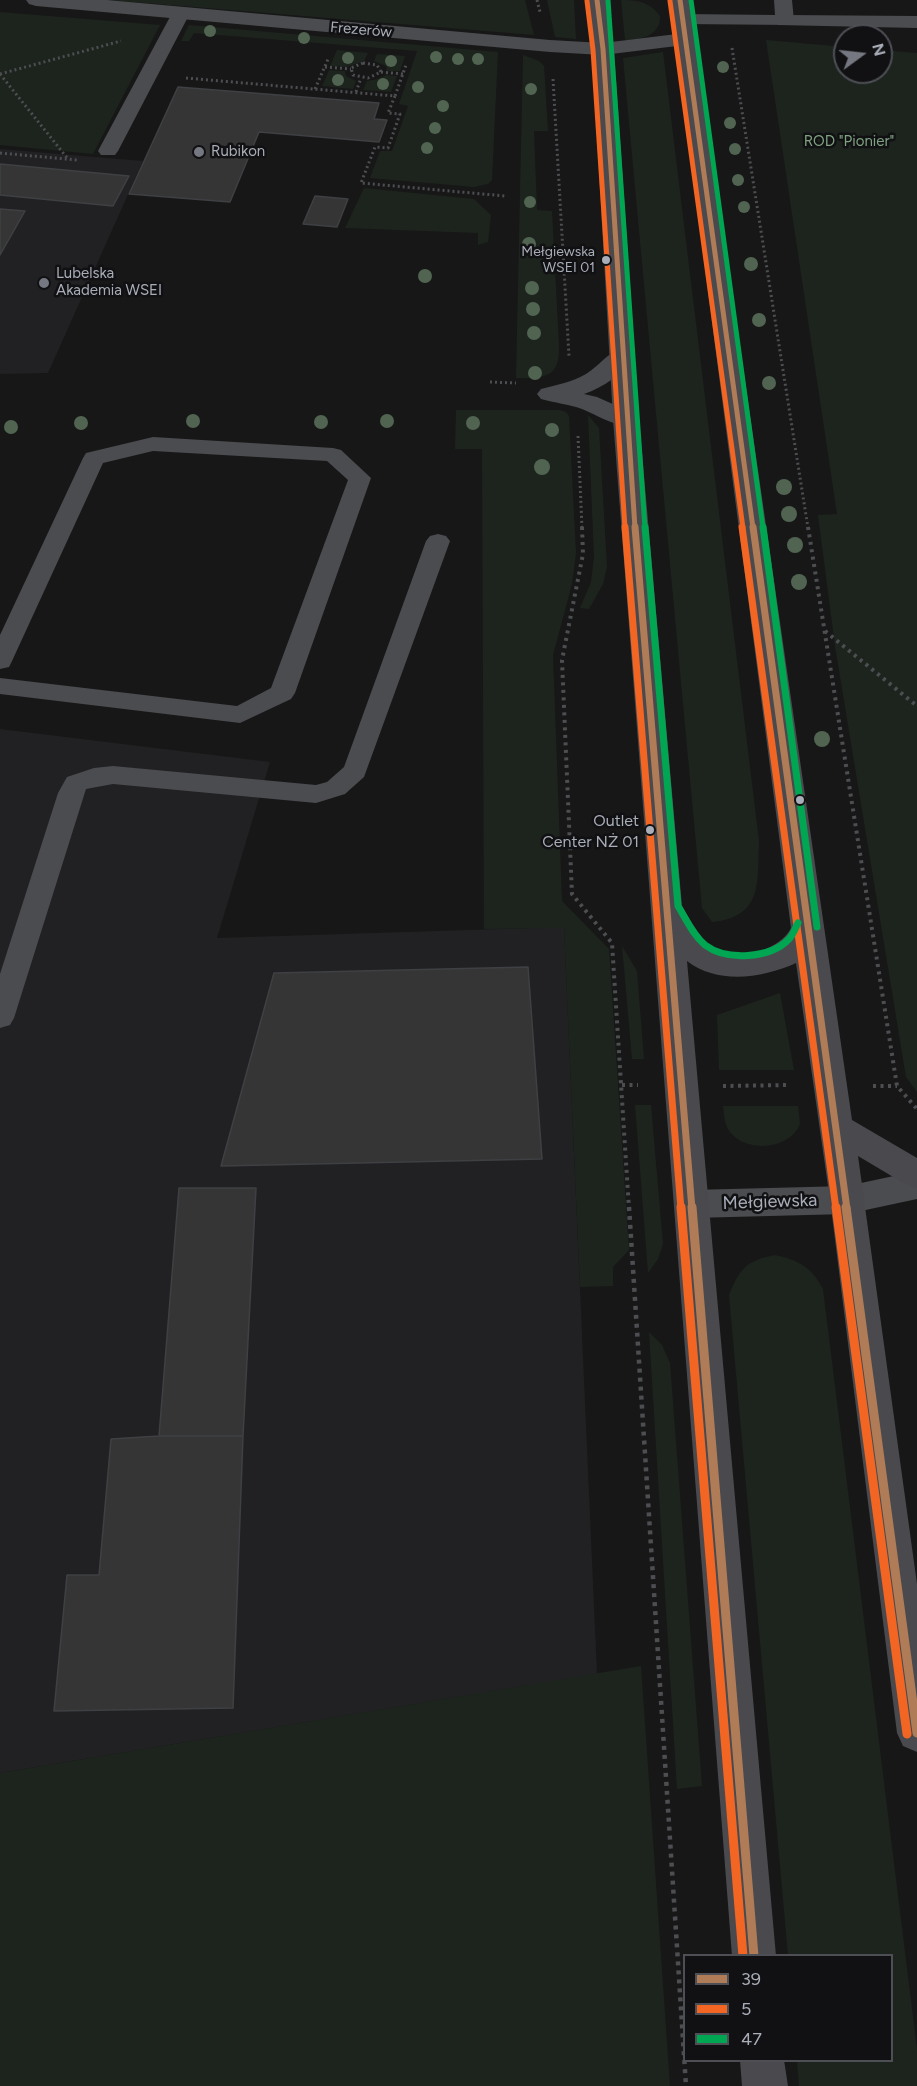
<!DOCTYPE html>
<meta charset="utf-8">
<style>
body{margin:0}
#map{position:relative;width:917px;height:2086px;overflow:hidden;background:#171717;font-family:Figtree,sans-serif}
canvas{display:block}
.legend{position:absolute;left:683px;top:1954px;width:210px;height:108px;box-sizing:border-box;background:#111113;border:2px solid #4d4f55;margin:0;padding:8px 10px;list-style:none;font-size:18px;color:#a8adb8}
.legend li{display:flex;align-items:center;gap:12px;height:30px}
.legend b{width:30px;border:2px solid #4d4f55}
.north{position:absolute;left:833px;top:24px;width:60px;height:60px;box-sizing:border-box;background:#111113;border:2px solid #4d4f55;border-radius:50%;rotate:75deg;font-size:16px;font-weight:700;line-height:24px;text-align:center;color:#a8adb8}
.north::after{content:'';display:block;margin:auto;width:21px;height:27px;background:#757880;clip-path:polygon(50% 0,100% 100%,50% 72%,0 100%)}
</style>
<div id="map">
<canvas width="917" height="2086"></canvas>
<ul class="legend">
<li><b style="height:8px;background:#b07c57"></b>39</li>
<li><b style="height:8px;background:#f26522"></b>5</li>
<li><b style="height:8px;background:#00a651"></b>47</li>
</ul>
<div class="north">N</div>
</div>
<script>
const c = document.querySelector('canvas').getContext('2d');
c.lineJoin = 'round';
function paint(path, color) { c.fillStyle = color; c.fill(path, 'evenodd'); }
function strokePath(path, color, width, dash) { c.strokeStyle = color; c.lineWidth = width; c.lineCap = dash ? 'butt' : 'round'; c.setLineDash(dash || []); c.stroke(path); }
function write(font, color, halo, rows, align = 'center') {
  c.font = font + ' Figtree,sans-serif'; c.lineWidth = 5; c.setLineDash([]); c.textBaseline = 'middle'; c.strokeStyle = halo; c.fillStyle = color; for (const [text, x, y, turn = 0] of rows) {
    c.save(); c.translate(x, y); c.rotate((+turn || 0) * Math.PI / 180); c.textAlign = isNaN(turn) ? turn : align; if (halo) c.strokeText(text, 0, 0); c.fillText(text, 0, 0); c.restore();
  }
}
paint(new Path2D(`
 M0 149 143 161 48 373 0 374Z
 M0 729 270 762 217 938 564 927 597 1674 0 1773Z`), '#212123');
paint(new Path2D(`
 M109 0H525L534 35Z
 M547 0H574L576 39 555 37Z
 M621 0C637 0 650 2 660 16 661 35 641 40 625 40Z
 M0 12 160 25 93 154 0 145Z
 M189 25 498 52 492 180 488 184 474 187 370 178 380 151H392L408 106 399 104 417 51 194 33 189 41H181Z
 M766 40 845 47V72H881V50L917 53V1092L906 1077 835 646 818 515 837 514Z
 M337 50 368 53 364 61 346 67 330 66Z
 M663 52 759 841C757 881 764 917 712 922L702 908 623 58Z
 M377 54 405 56 400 71H387L386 66 374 61Z
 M523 55 539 61 544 66 548 131H534L537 210 552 211 559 346C560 379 543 378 516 378Z
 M329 70 345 71 346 76 356 81 353 89 322 86Z
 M386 75 397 76 391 92 363 90 367 81 378 79Z
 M364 188 474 199 491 215 488 242 478 245V233L345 228Z
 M456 410H560L566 412 569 416 576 553 572 584 553 655 562 901 609 949 629 1250 613 1267V1286L580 1287 564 928 484 929 482 449H455Z
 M588 415 599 428 607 567 603 584 589 609 580 608 591 582 594 557Z
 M622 946 637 971 644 1059H632Z
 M780 993 794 1070H719L717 1015Z
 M635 1105H651L663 1244 658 1259 648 1273Z
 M723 1106H798L800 1124C789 1152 738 1154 726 1125 724 1119 724 1112 723 1106Z
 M775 1255C799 1260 812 1268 823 1289L917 2049V2086H799L797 2061 892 2060V1956L788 1955 729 1295C740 1268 746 1261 775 1255Z
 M649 1332 662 1345 670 1363 702 1786 677 1789Z
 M641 1666 670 2086H0V1773Z`), '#1d241e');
const building = new Path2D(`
 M178 87 379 103 374 119 387 120 379 142 259 132 230 202 129 194Z
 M0 164 129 176 113 206 0 195Z
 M315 196 348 199 337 227 303 224Z
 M0 209 25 211 0 255Z
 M528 967 542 1159 221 1166 274 973Z
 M179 1188H256L243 1436H159Z
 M159 1436H243L233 1708 54 1711 67 1575H99L111 1439Z`);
paint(building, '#353536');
strokePath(building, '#3f4043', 1.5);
strokePath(new Path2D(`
 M537 0 540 12
 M732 48 808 528
 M363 63 377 65 381 72 368 78 353 75 351 68Z
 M325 67 351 69
 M381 72 403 74
 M0 74 121 41
 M0 74 68 159
 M186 78 395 96 406 65
 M553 79 569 356
 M315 89 329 57
 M356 92 361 78
 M395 96 388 113 400 114 388 148 375 147 361 183 505 196
 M0 153 77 160
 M490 382 516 383
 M578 436 582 528`), '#4d4e52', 3, [2, 3]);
strokePath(new Path2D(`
 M582 527 583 554 562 660 572 894 612 943 629 1209
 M808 527 897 1086 917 1109
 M825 631 917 706
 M622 1085H638
 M723 1086 788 1085
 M873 1086H897`), '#4d4e52', 4, [3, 4.5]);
strokePath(new Path2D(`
 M629 1207 686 2086`), '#4d4e52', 4.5, [4, 5]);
paint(new Path2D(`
 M774 0H792L794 21 791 25 682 24 676 23 673 19 676 15 682 14 775 15Z
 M180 10 186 11 189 15 118 151 115 155H101L98 151 171 15 174 11Z
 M153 437 333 448 341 450 371 478 295 693 291 699 240 723 0 694V678L237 706 271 688 348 480 327 461 153 451 103 463 12 661 9 667 0 669V635L83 458 86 453Z
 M438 534 446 536 450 541 364 777 345 794 316 803 113 784 86 789 14 1018 10 1025 0 1028V974L58 793 67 777 94 768 113 766 316 785 327 782 344 767 426 541 430 536Z`), '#4b4c50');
paint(new Path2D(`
 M26 0H107L550 40 603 43 685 33 693 34 696 39 693 44 685 45 603 55 550 52 36 6 29 4Z
 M785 15 917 16V28L778 25 774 21 778 17Z
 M621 349 630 352 634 357C621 375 604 387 584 394L597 397 635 414 639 419 635 424C616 429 600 416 582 409 569 404 554 403 541 399L537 394 541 389C557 385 572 382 586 374 599 366 607 353 621 349Z
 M917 1171V1199L847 1214 692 1218 680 1214 675 1204 680 1194 692 1190 847 1186Z`), '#4b4c50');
paint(new Path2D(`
 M587 0H607L614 49 639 419 682 906C691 921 700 941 716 950 739 962 780 950 791 928L670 0H690L852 1120 917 1158V1188L905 1184 858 1156 917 1584V1752L903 1746 897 1733 830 1200 796 963C763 978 718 985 687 961L776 1956H732L613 419 592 49Z
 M740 2060H784L788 2086H742Z`), '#4a4a4e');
strokePath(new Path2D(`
 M597 0 603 49 635 528
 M680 0 753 528`), '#b07c57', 5);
strokePath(new Path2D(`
 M635 527 692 1209
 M753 527 847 1209`), '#b07c57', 7);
strokePath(new Path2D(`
 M692 1207 754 1956
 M846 1207 917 1733`), '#b07c57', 9);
strokePath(new Path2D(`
 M587 1 593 50 625 528
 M670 1 743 528`), '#f26522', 5);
strokePath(new Path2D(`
 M625 527 681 1209
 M742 527 836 1209`), '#f26522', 7);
strokePath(new Path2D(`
 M681 1207 743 1956
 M836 1207 907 1734`), '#f26522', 9);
strokePath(new Path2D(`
 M608 0 645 528
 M691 0 763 528`), '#00a651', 5);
strokePath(new Path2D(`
 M645 527 678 906C686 919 693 935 705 945 726 961 770 959 789 939 793 935 795 929 798 923
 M763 527 817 927`), '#00a651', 7);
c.fillStyle = '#506451';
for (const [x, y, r] of [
 [210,31,6],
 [304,38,6],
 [436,57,6],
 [348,58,6],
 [458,59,6],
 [478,59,6],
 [391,61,6],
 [723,67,6],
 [338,80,6],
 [383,84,6],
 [418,87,6],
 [531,89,6],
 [443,106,6],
 [730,123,6],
 [435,128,6],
 [427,148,6],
 [735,149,6],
 [738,180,6],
 [530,202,6],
 [744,207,6],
 [529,244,7],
 [751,264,7],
 [425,276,7],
 [532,288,7],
 [533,309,7],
 [759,320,7],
 [534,333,7],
 [535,373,7],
 [769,383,7],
 [193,421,7],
 [387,421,7],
 [321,422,7],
 [81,423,7],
 [473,423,7],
 [11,427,7],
 [552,430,7],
 [542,467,8],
 [784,487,8],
 [789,514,8],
 [795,545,8],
 [799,582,8],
 [822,739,8]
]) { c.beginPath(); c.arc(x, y, r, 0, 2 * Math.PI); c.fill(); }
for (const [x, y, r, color] of [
 [199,152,6,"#757880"],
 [606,260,5,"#a8adb8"],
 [44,283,6,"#757880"],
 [800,800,5,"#a8adb8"],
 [650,830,5,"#a8adb8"]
]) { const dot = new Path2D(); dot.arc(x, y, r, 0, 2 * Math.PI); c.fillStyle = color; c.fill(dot); strokePath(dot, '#111113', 2); }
write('14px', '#a8adb8', '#111113', [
 ["Mełgiewska",595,252],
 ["WSEI 01",595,268]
], 'right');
write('15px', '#a8adb8', '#111113', [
 ["Frezerów",361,30,5]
]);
write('15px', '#7fa381', '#111113', [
 ["ROD \"Pionier\"",849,142]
]);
write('15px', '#a8adb8', '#111113', [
 ["Rubikon",211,152],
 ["Lubelska",56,274],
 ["Akademia WSEI",56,291]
], 'left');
write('16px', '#a8adb8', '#111113', [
 ["Outlet",639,821],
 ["Center NŻ 01",639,842]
], 'right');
write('18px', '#a8adb8', '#111113', [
 ["Mełgiewska",770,1202,-2]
]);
</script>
